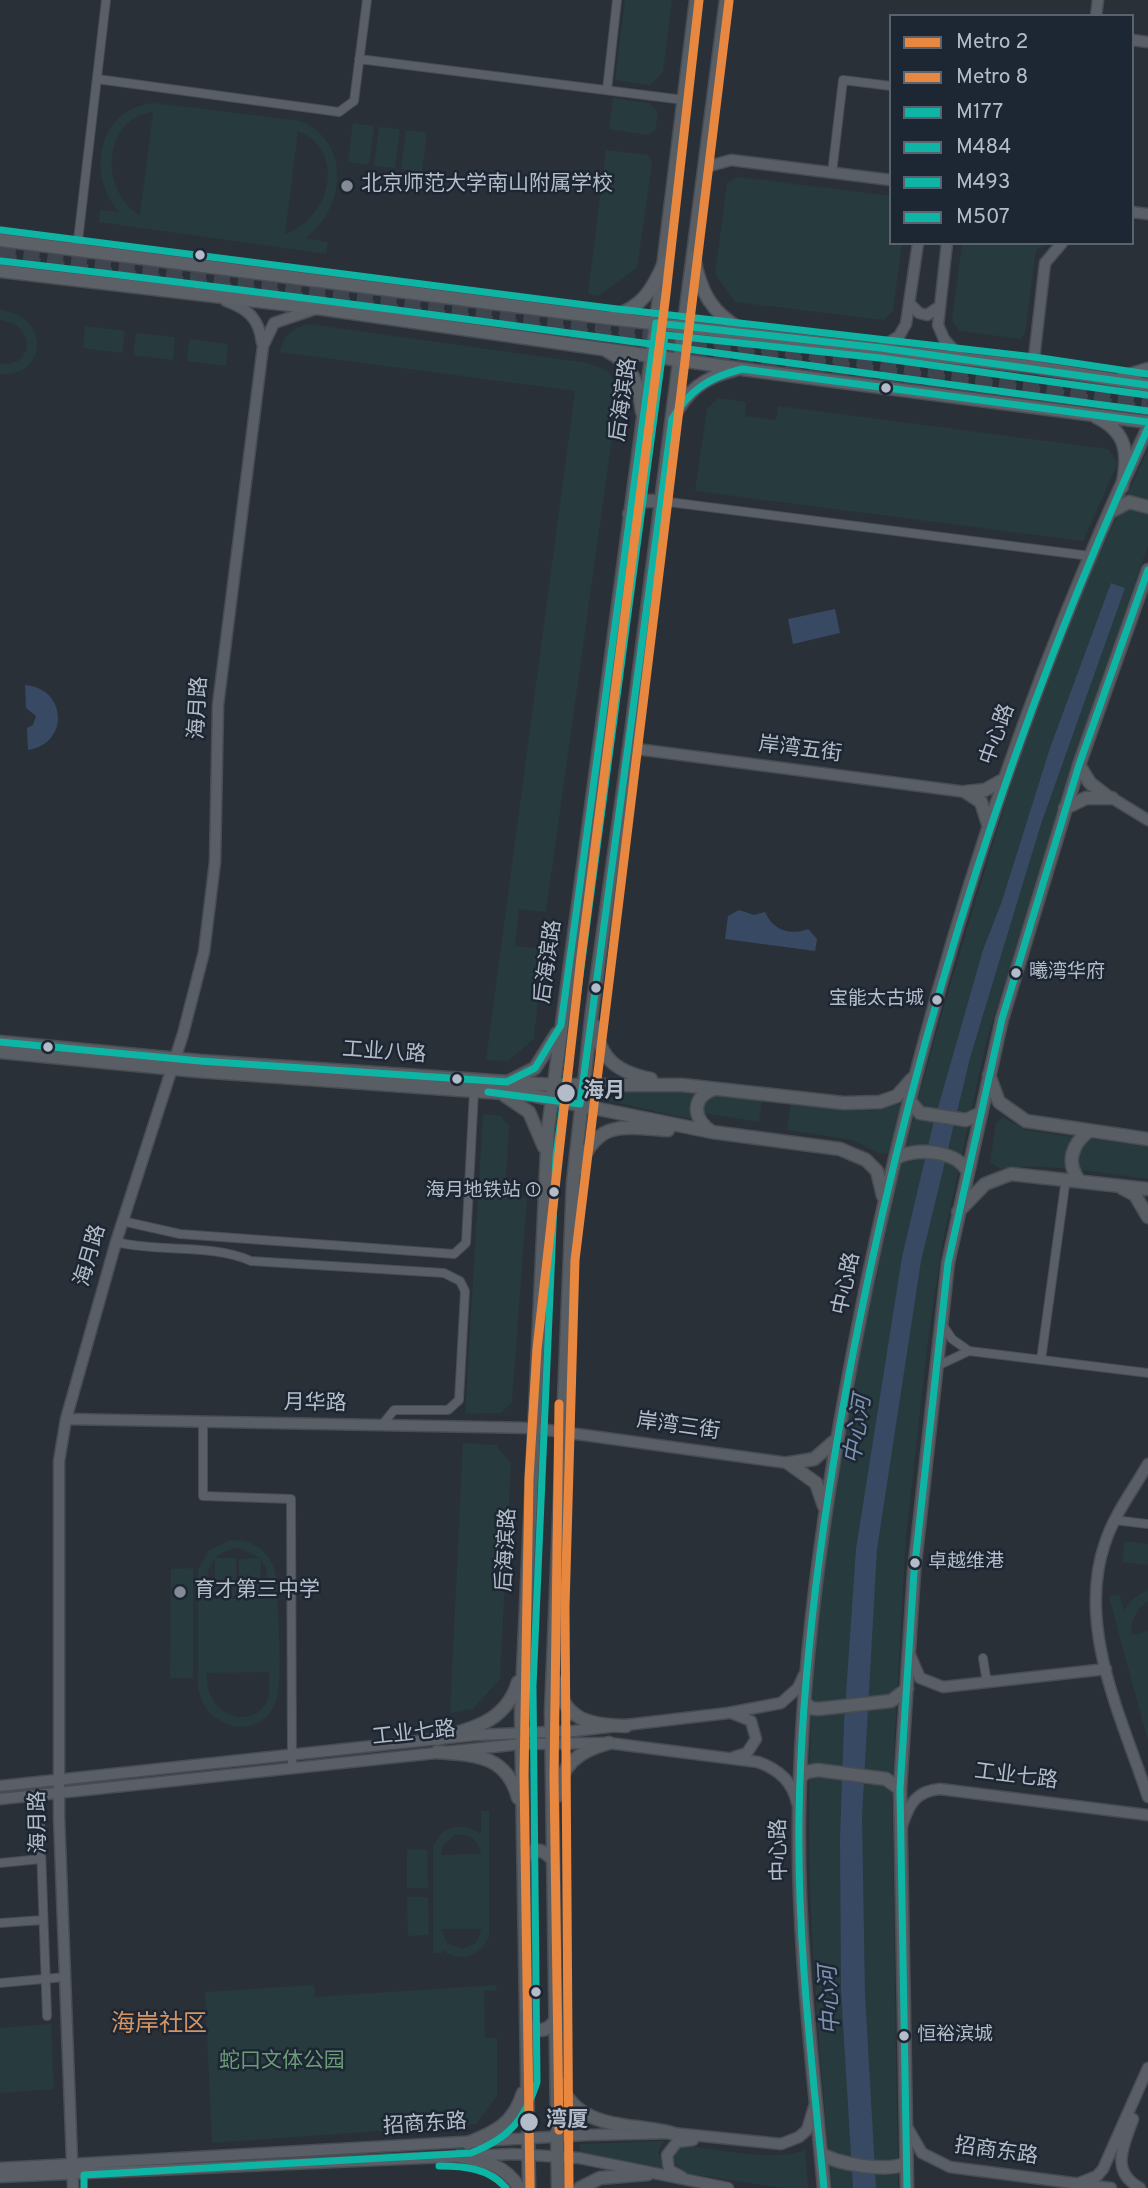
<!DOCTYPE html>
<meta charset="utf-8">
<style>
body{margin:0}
#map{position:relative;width:1148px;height:2188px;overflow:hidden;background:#2a3038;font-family:Overpass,sans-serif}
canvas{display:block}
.legend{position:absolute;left:889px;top:14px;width:245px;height:231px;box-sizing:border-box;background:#1d2633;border:2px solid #59626f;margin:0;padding:9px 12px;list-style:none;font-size:21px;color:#b4bcc9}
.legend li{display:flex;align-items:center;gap:14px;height:35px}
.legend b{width:35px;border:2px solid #59626f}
</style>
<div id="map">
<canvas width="1148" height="2188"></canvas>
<ul class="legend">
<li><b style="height:9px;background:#e8873f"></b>Metro 2</li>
<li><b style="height:9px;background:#e8873f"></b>Metro 8</li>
<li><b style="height:9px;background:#0eb5a5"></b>M177</li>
<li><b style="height:9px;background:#0eb5a5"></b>M484</li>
<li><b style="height:9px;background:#0eb5a5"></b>M493</li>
<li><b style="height:9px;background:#0eb5a5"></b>M507</li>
</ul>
</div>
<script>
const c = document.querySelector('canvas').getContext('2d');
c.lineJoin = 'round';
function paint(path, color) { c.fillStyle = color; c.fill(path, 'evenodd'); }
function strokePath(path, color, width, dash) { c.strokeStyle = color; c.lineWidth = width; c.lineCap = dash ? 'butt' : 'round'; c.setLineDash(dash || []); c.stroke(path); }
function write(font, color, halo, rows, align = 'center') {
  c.font = font + ' Overpass,"Noto Sans SC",sans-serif'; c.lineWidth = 5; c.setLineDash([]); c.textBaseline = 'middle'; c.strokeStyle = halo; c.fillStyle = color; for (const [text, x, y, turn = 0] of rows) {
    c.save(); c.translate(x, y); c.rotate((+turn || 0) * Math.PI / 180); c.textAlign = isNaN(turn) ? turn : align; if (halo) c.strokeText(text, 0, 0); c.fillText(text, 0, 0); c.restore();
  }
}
paint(new Path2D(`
 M625 0H672L663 72 650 85 615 80Z
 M613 98 649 103 658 112 655 130 649 135 609 129Z
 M154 103 301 121C352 143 345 209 306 238L328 242 326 254 99 222 100 210 119 212C86 174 98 108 154 103ZM153 112V113L140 215C100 193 101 118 153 112ZM298 131C347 151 331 218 285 234Z
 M353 123 374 126 369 165 348 162Z
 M379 127 400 129 395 168 374 166Z
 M406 130 427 133 422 172 401 169Z
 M606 150 648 155 652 164 637 268 598 296 588 294Z
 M738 177 891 196V243H902L893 311 884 320 735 302 715 274 727 183Z
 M962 243H1048L1036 250 1025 333 1020 339 960 331 952 321Z
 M0 310C52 316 47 378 0 374V364C34 368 38 325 0 320Z
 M308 324 588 363 607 371 619 388 546 912 519 909 515 946 543 949 534 1039 508 1061 486 1060 575 391 280 352C284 335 291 329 308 324Z
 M85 326 125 331 122 353 83 348Z
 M136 333 175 337 173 360 133 355Z
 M189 339 228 344 226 366 187 361Z
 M719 398 746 402 745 416 776 420 778 406 1108 449 1118 463 1083 541 695 491 707 408Z
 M1148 450V545L1068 779 986 1043 942 1246 928 1340 906 1537 892 1787 898 2188H832C819 2045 805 1901 810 1757 819 1482 887 1191 967 929 998 828 1030 718 1070 621 1094 563 1122 507 1148 450Z
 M605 1091 695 1092 690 1102 695 1120 604 1100Z
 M708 1095 762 1100 759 1122 702 1113 701 1101Z
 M791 1102 873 1111 898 1103 901 1106 889 1153 880 1154 853 1140 787 1130Z
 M483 1114 501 1116 509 1126 505 1196 527 1198 512 1402 501 1413 465 1414Z
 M1003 1117 1025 1130 1073 1137 1067 1151 1068 1169 1033 1166 1001 1169 990 1162 996 1123Z
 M1088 1139 1148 1146V1179L1080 1170 1079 1152Z
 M463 1443 496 1445 511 1464 500 1679 473 1709 450 1713Z
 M231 1540C256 1540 271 1552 276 1576 277 1604 284 1678 276 1700 262 1744 203 1729 198 1687V1570L209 1550ZM239 1548 260 1558 239 1559V1597L260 1596 261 1559 266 1568 268 1598 206 1599C205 1573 209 1551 239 1548ZM269 1672C269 1679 270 1688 269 1695 260 1732 204 1721 207 1673Z
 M1125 1541 1148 1544V1565L1122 1562Z
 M215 1558H236V1596H215Z
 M193 1568V1678H170L171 1569Z
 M1148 1589V1601C1136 1609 1130 1621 1132 1635L1148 1631V1741L1109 1597 1119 1594 1124 1610 1133 1599Z
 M481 1811H489V1936C481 1957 460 1963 442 1950L441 1953H433V1847C441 1826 462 1821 481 1834ZM455 1835C469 1833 479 1840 481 1854L441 1855 443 1845ZM441 1929H482L476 1943 462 1949 447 1943Z
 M427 1849 428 1888H407V1850Z
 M407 1897H428L429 1935 408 1936Z
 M314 1985 315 1997 496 1985 497 1990 484 1991 485 2038H497V2096L476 2124 212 2143 205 1992Z
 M51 2024 54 2089 0 2093V2028Z
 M664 2141 658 2152 665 2170 580 2152V2144Z
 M681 2145C707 2148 785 2164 805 2149L808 2188H783L683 2173 673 2160Z`), '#273a3e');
paint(new Path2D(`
 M1111 583 1125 588 1041 824 1002 952 970 1058 921 1261 877 1549 862 1816 865 1994 876 2188H853L841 1991 840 1839 844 1723 856 1549 902 1257 933 1125 983 950 1002 901 1050 748Z
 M835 609 840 633 793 644 788 619Z
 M25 685C67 688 70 744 28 750L27 728 33 725 36 716 26 708Z
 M739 910 754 915 765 912C773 930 789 936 808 929L817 939 815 951 725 939 728 916Z`), '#384963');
strokePath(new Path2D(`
 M0 249 717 339 1148 400
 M0 261 1047 395 1148 413`), '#3f454e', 16, [16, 8]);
const minor = new Path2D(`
 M359 59 684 100
 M97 79 339 112 354 101 367 0
 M607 90 617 0
 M832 173 843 80 891 86
 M77 249 106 0
 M661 501 1090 556
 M122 1221 180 1234 454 1254 466 1243 474 1091
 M116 1242C160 1253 210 1243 251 1261L444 1273 460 1281 465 1291 459 1400 448 1410H394L382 1425
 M942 1324 952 1339 969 1351
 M1041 1360 1066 1178
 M935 1367 969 1351 1148 1373
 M203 1422V1496L291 1499 292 1768
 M1114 1520 1148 1524
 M983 1658 986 1677 992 1682
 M40 1821 47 2016
 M0 1863 41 1859
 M0 1923 43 1920
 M0 1983 65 1977`);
const tertiary = new Path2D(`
 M1096 16 1098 0
 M1132 40 1148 42
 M706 167 731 160 891 180
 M1132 212 1148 214
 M947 243 938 325 944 339 961 358
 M226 301C248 309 259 318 262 343
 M909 303 919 313 927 315 939 307
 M881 348 899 336 906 324 918 243
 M1033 367 1045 263 1062 243
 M629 748 966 792
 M1112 798 1148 820
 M66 1419 533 1428 788 1463
 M1148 1464C1133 1490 1114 1515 1105 1543 1076 1627 1122 1718 1148 1797
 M910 1655 920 1678 943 1687 1106 1669
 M734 1714 751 1721 756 1739 747 1753 734 1757
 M0 1786 475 1735 574 1731 728 1713 781 1703 798 1688 804 1675
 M0 1799 521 1744 609 1743 758 1762C778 1769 793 1782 797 1803
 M902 1826C909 1804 916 1791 940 1789L1148 1815
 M1133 2119C1124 2145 1109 2171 1140 2188
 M907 2127 922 2153 950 2167 1111 2188
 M0 2168 586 2135 672 2133 781 2144 799 2137 807 2130 814 2107
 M0 2177 513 2154 579 2158 728 2188
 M682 2177 669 2170 667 2155 677 2142 693 2140
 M1079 2183 1097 2176 1103 2169 1148 2068
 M73 2188 59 1816V1461L66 1419 116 1242 183 1034 204 952 215 862 218 705 263 346 274 323 315 309`);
const secondary = new Path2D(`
 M1110 512 1129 502 1148 507
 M629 514 642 501H661
 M1079 765 1090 783 1108 797
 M966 792 981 802 988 824
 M966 792 985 790 1003 780
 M1065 808 1086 798H1112
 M594 1025C601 1060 617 1072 651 1079
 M0 1042 200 1061 553 1085H682L844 1103 880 1102 897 1096 912 1079
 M0 1052 197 1071 530 1095 712 1132 840 1149 866 1160 877 1171 883 1196
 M989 1075 999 1102 1026 1121 1148 1139
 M510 1081 535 1068 557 1033
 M504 1095 529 1112 544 1147
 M910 1101 920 1113 966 1120 979 1114
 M712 1132C693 1119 690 1098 714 1089
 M895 1159C912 1147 954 1150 966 1169
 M578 1169C598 1119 622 1127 668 1130
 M1079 1180C1065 1162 1073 1143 1089 1131
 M1122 1188 1135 1195 1148 1217
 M958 1212 985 1184 1011 1174 1148 1189
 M788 1463 816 1483 824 1506
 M790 1463 814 1459 837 1439
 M556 1681C564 1721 591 1725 626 1726
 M805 1702 810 1708 818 1709 891 1701 907 1689
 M437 1739C473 1728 506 1722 518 1682
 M437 1752C475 1755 507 1755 518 1798
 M801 1777 806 1772 818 1770 886 1779 900 1789
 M556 1797C561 1765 578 1751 609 1743
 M524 1859C533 1846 543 1849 552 1859
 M526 2023C537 2032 546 2033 555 2021
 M559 2082C579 2131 627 2122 672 2133
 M468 2143C496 2132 514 2123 523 2093
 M821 2153C834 2164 891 2173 905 2163
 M459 2156C484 2161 506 2165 519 2188
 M529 2188 521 1714 548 1129 659 299 696 0
 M558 2188 551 1712 573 1182 592 1011 629 748 726 0
 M580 2188 600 2178 648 2174
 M824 2188C813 2065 797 1940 799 1815 802 1636 831 1458 867 1283 929 989 1018 700 1148 428
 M907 2188 900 1789 914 1572 948 1263 1002 1019 1079 765 1148 570`);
const primary = new Path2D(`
 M0 240 608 318 1033 367 1148 385
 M694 258C701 293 711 312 742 330
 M0 271 317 308 742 369 1148 422
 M614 316C643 306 652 290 664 263
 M607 351C633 364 639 386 642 412
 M1122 377 1148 369
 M1096 417C1128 432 1129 455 1122 487
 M672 419C687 391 704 377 735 370`);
strokePath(minor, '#484c53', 10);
strokePath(tertiary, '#484c53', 13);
strokePath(secondary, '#484c53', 15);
strokePath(primary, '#484c55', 15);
strokePath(minor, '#5a5e66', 8);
strokePath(tertiary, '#5a5e66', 10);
strokePath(secondary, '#595d64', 12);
strokePath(primary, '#5c6168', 12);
strokePath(new Path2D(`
 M0 1042 200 1061 507 1082 535 1068 561 1025 656 323 881 348 1148 385
 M488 1092 580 1104 672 419C689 390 710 377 742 369L1148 422`), '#0eb5a5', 7);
strokePath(new Path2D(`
 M824 2188C812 2064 797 1940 799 1815 802 1652 826 1488 858 1328 920 1016 1016 717 1148 428
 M907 2188 900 1789 914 1572 948 1263 1002 1019 1079 765 1148 570`), '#0eb5a5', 7);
strokePath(new Path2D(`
 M439 2166C464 2166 489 2168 506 2188
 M84 2188V2175L471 2153C508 2139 525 2120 537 2082L533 1686 556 1156 665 335 880 358 1147 395`), '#0eb5a5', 7);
strokePath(new Path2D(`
 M1 230 609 308 1034 357 1148 374
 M1 261C384 305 766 361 1148 411`), '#0eb5a5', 7);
strokePath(new Path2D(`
 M559 1404 554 1775 559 2130
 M530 2188 524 1775 529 1478 537 1349 581 957 666 294 699 0`), '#e8873f', 9);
strokePath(new Path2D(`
 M569 2188 565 1607 575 1260 729 1`), '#e8873f', 9);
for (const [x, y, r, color] of [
 [347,186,7,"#848b96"],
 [200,255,6,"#b4bcc9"],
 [886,388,6,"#b4bcc9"],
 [1016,973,6,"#b4bcc9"],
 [596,988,6,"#b4bcc9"],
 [937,1000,6,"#b4bcc9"],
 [48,1047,6,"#b4bcc9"],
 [457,1079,6,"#b4bcc9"],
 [566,1093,10,"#b4bcc9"],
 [554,1192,6,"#b4bcc9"],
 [915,1563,6,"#b4bcc9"],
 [180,1592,7,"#848b96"],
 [536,1992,6,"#b4bcc9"],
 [904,2036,6,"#b4bcc9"],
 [529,2122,10,"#b4bcc9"]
]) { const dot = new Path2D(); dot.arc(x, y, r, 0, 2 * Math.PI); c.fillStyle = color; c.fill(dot); strokePath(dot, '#1d2633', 2.5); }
write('19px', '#b4bcc9', '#1d2633', [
 ["曦湾华府",1029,973],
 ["宝能太古城",924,1000,"right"],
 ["海月地铁站 ①",541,1192,"right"],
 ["卓越维港",928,1563],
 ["恒裕滨城",917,2036]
], 'left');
write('21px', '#b4bcc9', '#1d2633', [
 ["北京师范大学南山附属学校",361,186],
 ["育才第三中学",194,1592]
], 'left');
write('21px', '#b4bcc9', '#1d2633', [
 ["后海滨路",625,400,-82],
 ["海月路",200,708,-87],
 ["中心路",999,735,-70],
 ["岸湾五街",800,751,7],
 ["后海滨路",550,962,-82],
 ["工业八路",384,1054,4],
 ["海月路",92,1256,-74],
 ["中心路",848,1284,-78],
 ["月华路",315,1405,1],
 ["岸湾三街",678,1428,8],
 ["后海滨路",508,1550,-87],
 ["工业七路",414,1735,-6],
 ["工业七路",1016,1778,7],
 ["海月路",40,1822,-91],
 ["中心路",781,1850,-91],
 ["招商东路",425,2126,-4],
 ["招商东路",996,2153,8]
]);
write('bold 21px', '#b4bcc9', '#1d2633', [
 ["海月",583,1093],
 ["湾厦",546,2122]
], 'left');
write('21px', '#6b9a76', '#1d2633', [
 ["蛇口文体公园",282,2063]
]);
write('italic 23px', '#7c92b1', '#1d2633', [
 ["中心河",860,1430,-81],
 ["中心河",832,2000,-93]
]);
write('24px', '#d59563', '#1d2633', [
 ["海岸社区",159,2026]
]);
</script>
